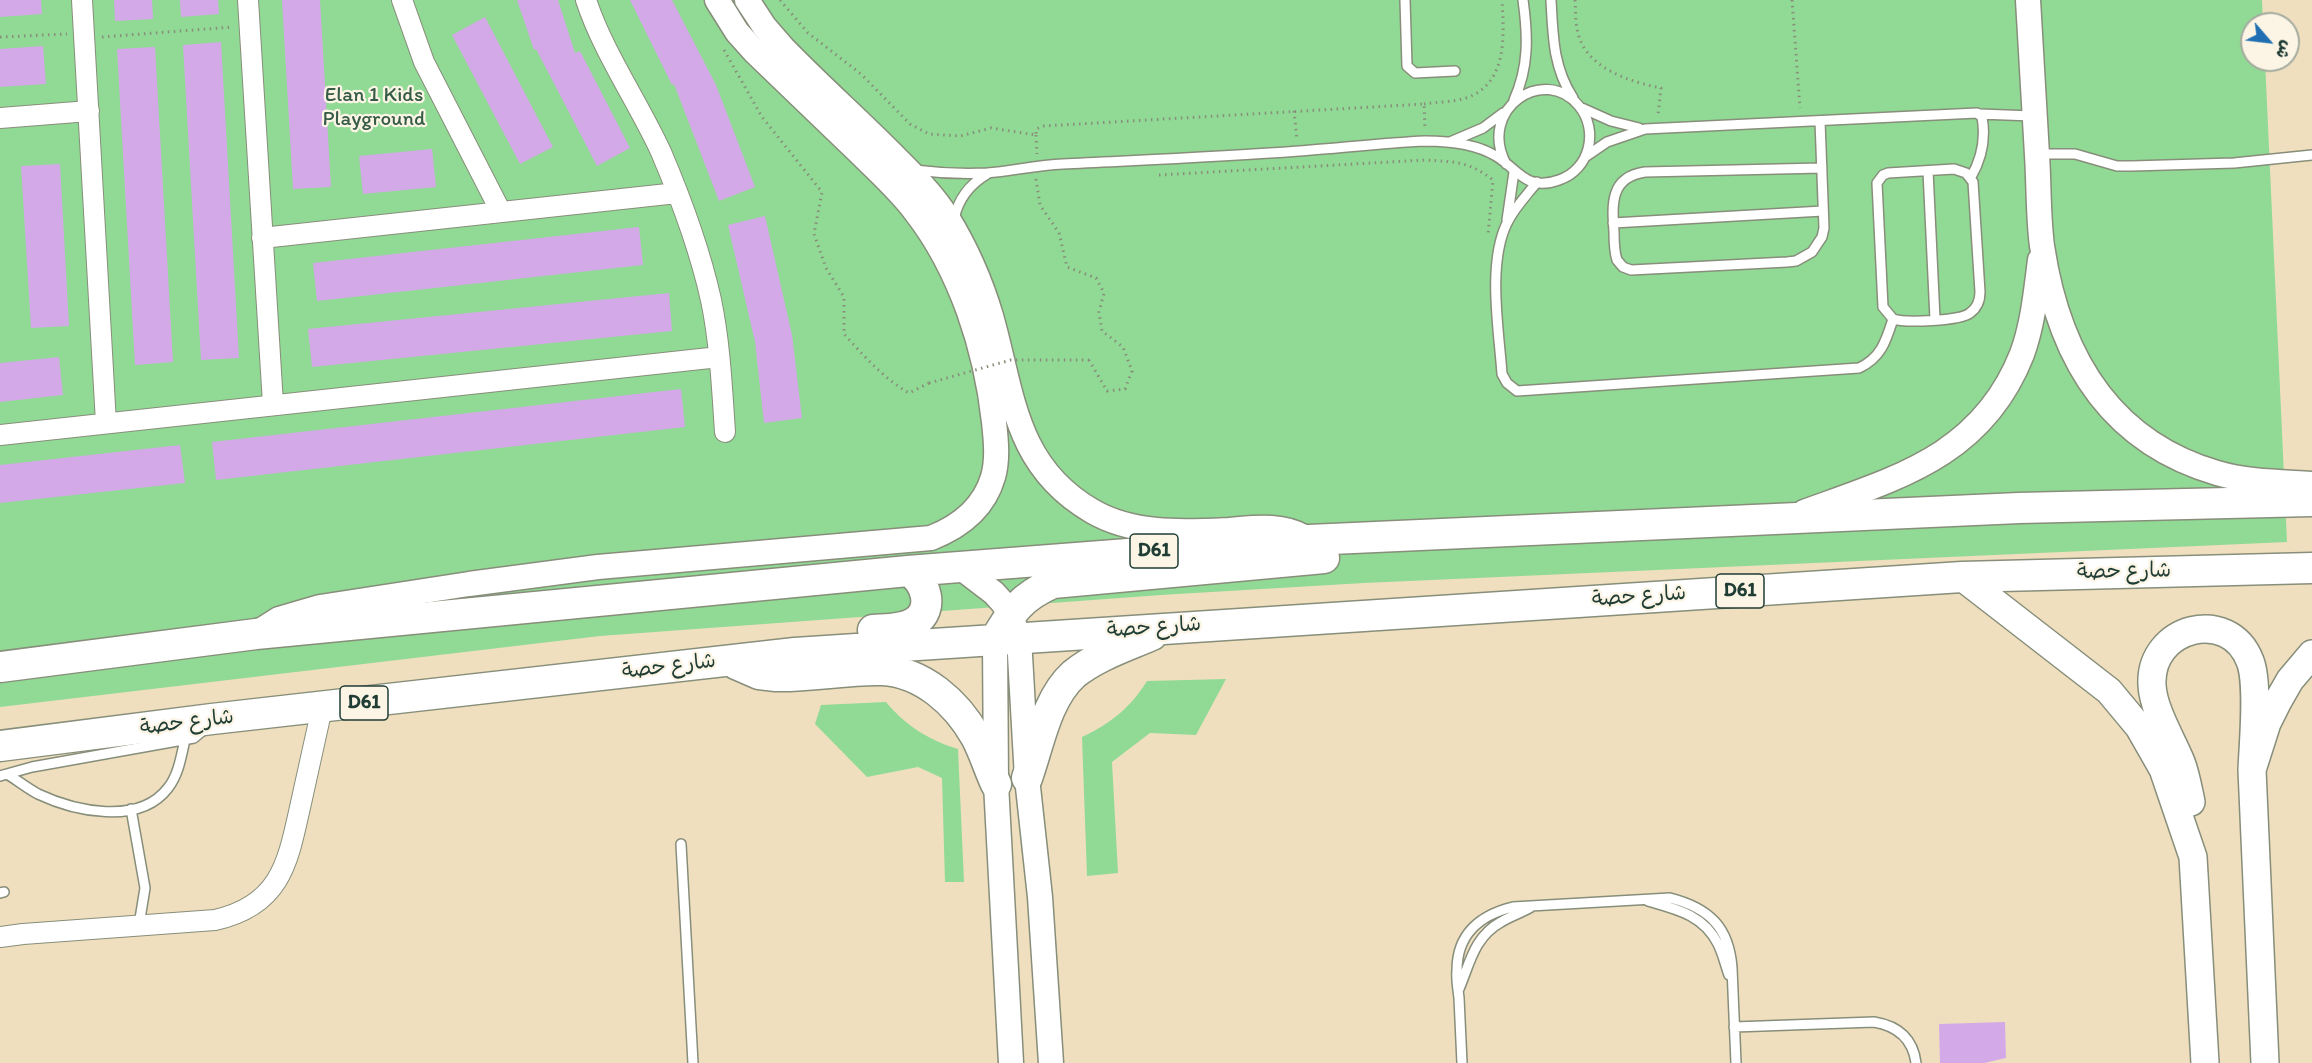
<!DOCTYPE html>
<meta charset="utf-8">
<style>
body{margin:0}
#map{position:relative;width:2312px;height:1063px;overflow:hidden;background:#efdfbf;font-family:Itim,"Playpen Sans Arabic",sans-serif}
canvas{display:block}
.north{position:absolute;left:2240px;top:12px;width:60px;height:60px;box-sizing:border-box;background:#fcf5e5;border:2px solid #a4ab9e;border-radius:50%;rotate:118deg;font-size:16px;font-weight:700;line-height:24px;text-align:center;color:#1f3d34}
.north::after{content:'';display:block;margin:auto;width:21px;height:27px;background:#1f6fb2;clip-path:polygon(50% 0,100% 100%,50% 72%,0 100%)}
</style>
<div id="map">
<canvas width="2312" height="1063"></canvas>
<div class="north">ش</div>
</div>
<script>
const c = document.querySelector('canvas').getContext('2d');
c.lineJoin = 'round';
function paint(path, color) { c.fillStyle = color; c.fill(path, 'evenodd'); }
function strokePath(path, color, width, dash) { c.strokeStyle = color; c.lineWidth = width; c.lineCap = dash ? 'butt' : 'round'; c.setLineDash(dash || []); c.stroke(path); }
function write(font, color, halo, rows, align = 'center') {
  c.font = font + ' Itim,"Playpen Sans Arabic",sans-serif'; c.lineWidth = 4.5; c.setLineDash([]); c.textBaseline = 'middle'; c.strokeStyle = halo; c.fillStyle = color; for (const [text, x, y, turn = 0] of rows) {
    c.save(); c.translate(x, y); c.rotate((+turn || 0) * Math.PI / 180); c.textAlign = isNaN(turn) ? turn : align; if (halo) c.strokeText(text, 0, 0); c.fillText(text, 0, 0); c.restore();
  }
}
paint(new Path2D(`
 M0 0H2262L2263 24H2252V60H2265L2287 542 1364 583 1161 595 600 636 0 707Z
 M1226 679 1196 735 1150 733 1112 762 1118 873 1087 876 1082 737C1110 724 1131 707 1147 681Z
 M886 702C906 726 929 740 958 749L964 882H945L942 778 918 767 867 777 815 724 821 705Z`), '#91da95');
paint(new Path2D(`
 M0 0H41L42 14 0 17Z
 M114 0H152L153 19 115 21Z
 M180 0H218L219 14 181 17Z
 M282 0H320L331 187 293 189Z
 M517 0H558L575 53 580 51 630 148 597 166 536 49 534 50Z
 M630 0H672L716 85 755 187 719 201 674 84 672 85Z
 M485 17 553 147 520 164 452 35Z
 M221 42 239 358 201 360 183 45Z
 M43 46 46 84 0 87V49Z
 M155 47 173 362 135 365 117 49Z
 M432 149 436 187 363 194 359 156Z
 M60 164 69 326 31 328 21 166Z
 M765 216 792 335 802 418 764 423 755 342 728 225Z
 M639 227 643 265 317 301 313 263Z
 M669 293 672 331 312 367 308 329Z
 M59 357 63 395 0 402V363Z
 M681 389 685 427 216 480 212 442Z
 M180 445 185 483 0 503V465Z
 M2005 1022 2006 1058 1984 1063H1940L1939 1024Z`), '#d3a9e7');
const service = new Path2D(`
 M1405 0 1407 66 1415 73 1455 71
 M1551 0C1553 36 1553 67 1573 98
 M1514 100C1529 67 1528 36 1523 0
 M1582 108 1611 121 1639 128
 M1980 114 2032 116
 M1820 121 1824 228 1822 237 1812 252 1796 261 1787 262 1631 270 1623 267 1617 260C1614 251 1614 241 1614 232 1612 204 1610 177 1645 172L1822 168
 M1450 142 1483 128 1503 113
 M2039 154H2075L2117 166H2132L2234 163 2312 155
 M1585 157 1607 142 1645 129 1977 113 1982 117C1986 139 1982 158 1971 177
 M1954 169 1966 173 1973 182 1980 292C1980 300 1977 308 1970 313 1960 321 1905 323 1893 319L1883 307 1877 183 1883 175 1888 173Z
 M914 170C938 173 963 174 987 173 1012 171 1037 165 1063 164 1142 160 1220 157 1299 151 1341 148 1383 143 1425 141 1448 141 1476 144 1496 156 1518 169 1526 192 1559 180 1590 170 1599 130 1579 106 1544 64 1477 109 1506 164
 M1928 171 1935 319
 M1537 182C1527 195 1514 208 1507 223 1487 264 1499 330 1502 374L1507 383 1517 391 1859 368C1881 358 1886 341 1893 319
 M954 219C958 200 970 184 987 174
 M1507 220 1514 172
 M1613 223 1823 211
 M7 774C17 780 27 788 38 794 74 811 139 826 168 788 179 774 181 756 185 740
 M0 776 32 767 194 738 206 728
 M131 809 145 888 139 925
 M681 844 693 1063
 M0 893 4 892
 M1648 901C1676 909 1704 915 1718 944 1723 954 1725 964 1729 975
 M1459 989C1470 963 1474 937 1501 922 1511 916 1521 913 1531 907
 M1734 1027 1874 1022C1898 1026 1913 1039 1916 1063
 M1462 1063C1461 1041 1460 1020 1459 998 1458 989 1456 979 1457 970 1457 934 1480 915 1513 907L1670 898C1709 908 1729 927 1732 968L1736 1063`);
const minor = new Path2D(`
 M82 0 106 423
 M248 0 273 404
 M402 0 424 62 501 212
 M586 0C603 52 638 102 661 152 681 199 700 250 711 300 720 343 722 388 725 432
 M0 118 89 111
 M262 238 677 193
 M0 435 719 357
 M0 937 23 934 215 920C282 905 288 861 301 803 308 771 315 739 322 708`);
const tertiary = new Path2D(`
 M747 0 764 26 783 48C818 84 855 117 890 152 910 172 932 193 947 217 966 248 981 282 991 316 1013 393 1014 466 1092 511 1133 535 1183 532 1229 530 1255 528 1281 524 1304 537
 M2028 0C2031 52 2034 103 2037 155 2039 185 2038 216 2042 246 2058 353 2107 441 2217 473 2247 482 2281 482 2312 484
 M1804 512C1897 478 1982 456 2022 354 2033 324 2036 291 2040 260
 M960 567 994 593 1003 603 1010 614 1019 638 1027 778 1040 897 1051 1063
 M260 631 279 619 320 607 469 584 598 567 931 538C959 527 984 508 993 477 998 460 996 440 994 422 986 349 961 270 915 211 900 191 880 173 862 155 826 120 790 86 754 51L737 32 717 0
 M995 640 996 784 1011 1063`);
const secondary = new Path2D(`
 M1962 577 2109 691 2139 727 2163 769 2193 857 2205 1063
 M2191 802C2188 788 2186 775 2181 762 2172 740 2153 709 2152 685 2149 627 2229 606 2250 661 2259 683 2253 744 2252 770
 M2265 1063 2252 770 2267 723 2278 701 2290 680 2312 654`);
const primary = new Path2D(`
 M873 630C886 629 903 630 915 622 935 609 926 581 908 571
 M995 640C1012 611 1021 597 1053 583L1324 558
 M736 664 759 674 776 676C811 677 847 669 882 670 923 672 957 703 976 737 984 752 989 769 996 784
 M0 667 256 634 908 571 1309 540 2019 508 2312 501
 M0 746 212 719 795 653 1962 577 2312 568
 M1027 778C1039 745 1046 699 1074 674 1096 656 1127 646 1152 635`);
strokePath(service, '#878e7a', 12);
strokePath(minor, '#878e7a', 22);
strokePath(tertiary, '#878e7a', 27);
strokePath(secondary, '#878e7a', 30);
strokePath(primary, '#878e7a', 33);
strokePath(new Path2D(`
 M780 0 808 33 861 74 910 124 929 134 960 136 991 128 1036 135V129L1044 126 1424 104 1425 128
 M1575 0C1576 11 1575 23 1578 33 1586 68 1630 82 1661 88L1658 115
 M1792 0 1800 108
 M0 37 67 34
 M102 37 233 27
 M724 50 762 117 822 192 814 234 826 268 844 297V334C864 356 883 378 909 393L929 383
 M1424 104C1437 102 1453 102 1466 98 1508 84 1504 35 1502 0
 M1294 111 1297 140
 M1036 135 1037 154
 M1159 175 1425 160C1456 162 1468 161 1493 180L1488 235
 M1036 179 1040 205 1059 233 1067 267 1096 278 1104 293 1099 312 1102 331 1123 347 1132 371 1125 389 1107 391 1089 360`), '#878e7a', 3, [1.5, 4.5]);
strokePath(service, '#fff', 9);
strokePath(minor, '#fff', 20);
strokePath(tertiary, '#fff', 24);
strokePath(secondary, '#fff', 27);
strokePath(primary, '#fff', 30);
strokePath(new Path2D(`
 M929 383 1011 360H1089`), '#878e7a', 3, [1.5, 4.5]);
for (const [x, y, w] of [
 [1154,551,48],
 [1740,591,48],
 [364,703,48]
]) { const box = new Path2D(); box.roundRect(x - w / 2, y - 17, w, 34, 4.5); c.fillStyle = '#fcf5e5'; c.fill(box); strokePath(box, '#1f3d34', 1.5); }
write('bold 20px', '#1f3d34', null, [
 ["D61",1154,551],
 ["D61",1740,591],
 ["D61",364,703]
]);
write('21px', '#365c47', '#fcf5e5', [
 ["Elan 1 Kids",374,96],
 ["Playground",374,120]
]);
write('21px', '#1f3d34', '#fcf5e5', [
 ["شارع حصة",2124,572,-1],
 ["شارع حصة",1639,597,-4],
 ["شارع حصة",1154,628,-4],
 ["شارع حصة",669,667,-7],
 ["شارع حصة",187,723,-7]
]);
</script>
